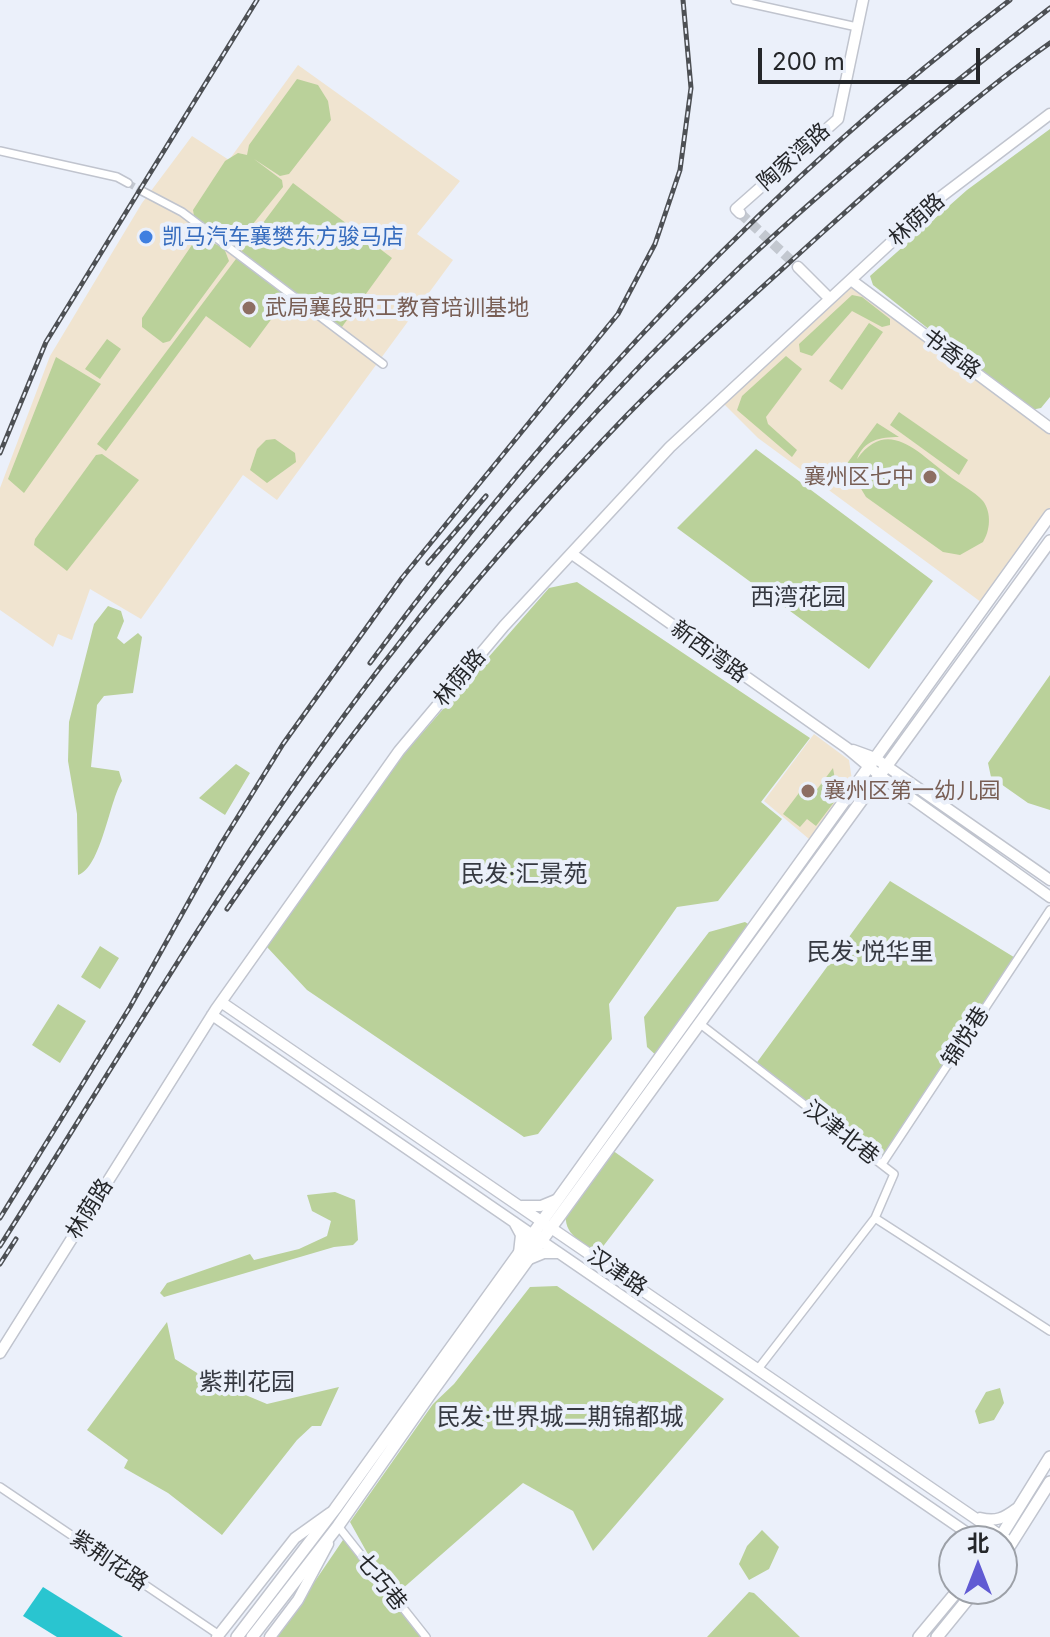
<!DOCTYPE html>
<meta charset="utf-8">
<style>
body{margin:0}
#map{position:relative;width:1050px;height:1637px;overflow:hidden;background:#ebf0fa;font-family:Inter,"Noto Sans SC",sans-serif}
canvas{display:block}
.north{position:absolute;left:938px;top:1525px;width:80px;height:80px;box-sizing:border-box;background:#ebf0fa;border:2px solid #9ca0a7;border-radius:50%;rotate:0deg;font-size:22px;font-weight:700;line-height:32px;text-align:center;color:#25272a}
.north::after{content:'';display:block;margin:auto;width:28px;height:36px;background:#615bd3;clip-path:polygon(50% 0,100% 100%,50% 72%,0 100%)}
.scale{position:absolute;left:758px;top:48px;width:222px;height:36px;box-sizing:border-box;border:4px solid #25272a;border-top:0;padding-left:10px;font-size:24px;line-height:28px;white-space:nowrap;color:#25272a;-webkit-text-stroke:6px #ebf0fa;paint-order:stroke}
</style>
<div id="map">
<canvas width="1050" height="1637"></canvas>
<div class="north">北</div>
<div class="scale">200 m</div>
</div>
<script>
const c = document.querySelector('canvas').getContext('2d');
c.lineJoin = 'round';
function paint(path, color) { c.fillStyle = color; c.fill(path, 'evenodd'); }
function strokePath(path, color, width, dash) { c.strokeStyle = color; c.lineWidth = width; c.lineCap = dash ? 'butt' : 'round'; c.setLineDash(dash || []); c.stroke(path); }
function write(font, color, halo, rows, align = 'center') {
  c.font = font + ' Inter,"Noto Sans SC",sans-serif'; c.lineWidth = 8; c.setLineDash([]); c.textBaseline = 'middle'; c.strokeStyle = halo; c.fillStyle = color; for (const [text, x, y, turn = 0] of rows) {
    c.save(); c.translate(x, y); c.rotate((+turn || 0) * Math.PI / 180); c.textAlign = isNaN(turn) ? turn : align; if (halo) c.strokeText(text, 0, 0); c.fillText(text, 0, 0); c.restore();
  }
}
paint(new Path2D(`
 M298 65 460 181 417 234 453 260 277 500 243 475 141 619 90 589 72 640 58 634 53 647 0 610V488L50 356 142 203 192 136 229 160Z
 M851 280 1050 428V515L985 605 758 438 721 401Z
 M814 734 849 760 852 780 809 839 764 801Z`), '#f0e4d0');
paint(new Path2D(`
 M297 79 318 85 328 101 331 120 289 174 280 176 254 159 282 180 283 187 235 246 194 216 193 210 225 161 238 153 247 155 249 145Z
 M1050 129V397L1041 408 1031 410 873 285 870 276 967 190Z
 M293 183 392 258 339 331 290 294 250 348 206 316 106 451 97 444Z
 M202 238 224 248 229 261 170 341 163 343 142 327V318L194 242Z
 M852 295 862 297 890 319V325L882 327 852 311 812 356 800 352 799 344Z
 M869 323 883 332 842 390 829 381Z
 M107 339 121 349 100 379 85 369Z
 M786 356 802 369 766 417 768 424 797 450 792 457 737 410 742 396Z
 M56 357 101 384 24 493 8 479Z
 M899 412 968 460 959 475 890 425Z
 M877 423 899 437C880 437 864 440 857 459 888 417 917 452 948 475 958 483 974 491 983 501 992 513 990 531 983 542L960 555 943 552 866 497 857 482 856 464 855 485 840 473Z
 M275 439 295 453 296 462 267 483 250 470 257 449 266 440Z
 M756 449 933 581 869 669 677 528Z
 M102 454 139 480 67 571 34 545 35 539 96 455Z
 M577 582 810 738 761 802 782 819 718 901 677 907 609 1004 612 1039 538 1134 524 1137 307 990 267 947 396 763 549 588Z
 M108 606 121 611 124 621 117 638 124 644 138 633 142 637 133 693 104 696 97 705 91 767 119 771 122 781C109 802 101 868 78 875L77 814 68 761 69 722 94 624Z
 M1050 675V810L1028 803 991 777 988 763Z
 M236 764 250 773 225 815 199 798Z
 M833 768 838 797 816 826 807 819 800 827 783 814 805 785 815 792Z
 M890 881 1017 959 882 1161 755 1065Z
 M745 922 753 927 659 1058 647 1047 644 1017 709 932Z
 M100 946 119 958 100 989 81 977Z
 M58 1004 86 1021 60 1063 32 1045Z
 M612 1150 654 1180 598 1253C581 1241 563 1235 566 1212Z
 M335 1192 355 1200 358 1240 353 1245 334 1247 164 1297 160 1293 167 1283 250 1254 254 1260 299 1249 327 1236 331 1221 312 1211 307 1195Z
 M557 1286 724 1399 593 1551 573 1511 523 1483 393 1597 426 1637H277L345 1537 389 1592 350 1522 433 1404 454 1384 530 1287Z
 M167 1322 175 1359 205 1378 267 1404 339 1387 321 1426H312L297 1440 222 1535 168 1493 124 1468 128 1460 87 1430Z
 M1000 1388 1004 1403 994 1420 979 1424 975 1411 986 1392Z
 M762 1530 779 1547 769 1569 749 1580 739 1564 747 1546Z
 M749 1592 754 1593 800 1637H707Z`), '#bad19a');
paint(new Path2D(`
 M43 1587 123 1637H57L23 1616Z`), '#29c5d0');
strokePath(new Path2D(`
 M128 183 142 191`), '#c3c8d0', 7, [7, 3.5]);
strokePath(new Path2D(`
 M740 213 798 267`), '#c3c8d0', 10, [10, 5]);
const street = new Path2D(`
 M735 0 857 27
 M0 151 117 177 128 183
 M142 191 182 212 383 364
 M699 1023 894 1174 875 1218 1050 1331
 M882 1164 1050 910
 M758 1369 875 1218
 M0 1487 219 1635
 M338 1526 426 1637`);
const secondary = new Path2D(`
 M740 213 736 209 838 119 863 0
 M798 267 830 299
 M851 280 1050 428
 M572 554 847 748 879 775 1050 897
 M853 750 875 758 1050 880
 M221 1002 1007 1540
 M212 1015 979 1541
 M522 1206H541L558 1199
 M514 1222 521 1235 519 1253
 M527 1260 544 1253H559
 M0 1353 216 1009 399 751 504 626 670 447 938 199 1050 114
 M980 1518C996 1522 1004 1518 1016 1509
 M217 1637 295 1538 330 1513
 M270 1637 298 1600 328 1544`);
const primary = new Path2D(`
 M998 1541 1050 1457
 M1002 1558 1050 1482
 M237 1637 335 1509 1050 515
 M252 1637 338 1526 431 1393 1050 541
 M919 1637 959 1589
 M937 1637 976 1589`);
strokePath(street, '#c0c4ce', 10);
strokePath(secondary, '#c0c4ce', 13);
strokePath(primary, '#c0c4ce', 14);
strokePath(street, '#fff', 7);
strokePath(secondary, '#fff', 10);
strokePath(primary, '#fff', 11);
const rail = new Path2D(`
 M0 453 46 342 257 0
 M428 563 486 496
 M370 663C552 416 765 186 1010 0
 M227 909C347 734 479 568 627 415 689 352 756 293 822 233 895 168 969 100 1050 43
 M0 1218 130 1007 221 844 283 744 402 578 618 314 655 244 680 170 691 88 683 0
 M0 1246C123 1052 239 852 379 669 489 526 610 390 741 266 839 174 944 90 1050 8
 M0 1264 16 1239`);
strokePath(rail, '#4d5054', 5);
strokePath(rail, '#ebf0fa', 2, [6]);
for (const [x, y, r, color] of [
 [146,237,8,"#3f7fe0"],
 [249,308,8,"#8d6e63"],
 [930,477,8,"#8d6e63"],
 [808,791,8,"#8d6e63"]
]) { const dot = new Path2D(); dot.arc(x, y, r, 0, 2 * Math.PI); c.fillStyle = color; c.fill(dot); strokePath(dot, '#ebf0fa', 3); }
write('22px', '#25272a', '#ebf0fa', [
 ["陶家湾路",794,157,-42],
 ["林荫路",917,220,-42],
 ["书香路",951,354,37],
 ["新西湾路",709,652,36],
 ["林荫路",460,678,-50],
 ["锦悦巷",966,1037,-57],
 ["汉津北巷",841,1133,38],
 ["林荫路",90,1209,-58],
 ["汉津路",617,1272,34],
 ["紫荆花路",109,1561,34],
 ["七巧巷",381,1582,51]
]);
write('22px', '#366cbe', '#ebf0fa', [
 ["凯马汽车襄樊东方骏马店",162,237]
], 'left');
write('22px', '#785e54', '#ebf0fa', [
 ["武局襄段职工教育培训基地",265,308],
 ["襄州区七中",914,477,"right"],
 ["襄州区第一幼儿园",824,791]
], 'left');
write('24px', '#363941', '#ebf0fa', [
 ["西湾花园",798,598],
 ["民发·汇景苑",524,875],
 ["民发·悦华里",870,953],
 ["紫荆花园",247,1383],
 ["民发·世界城二期锦都城",560,1418]
]);
</script>
